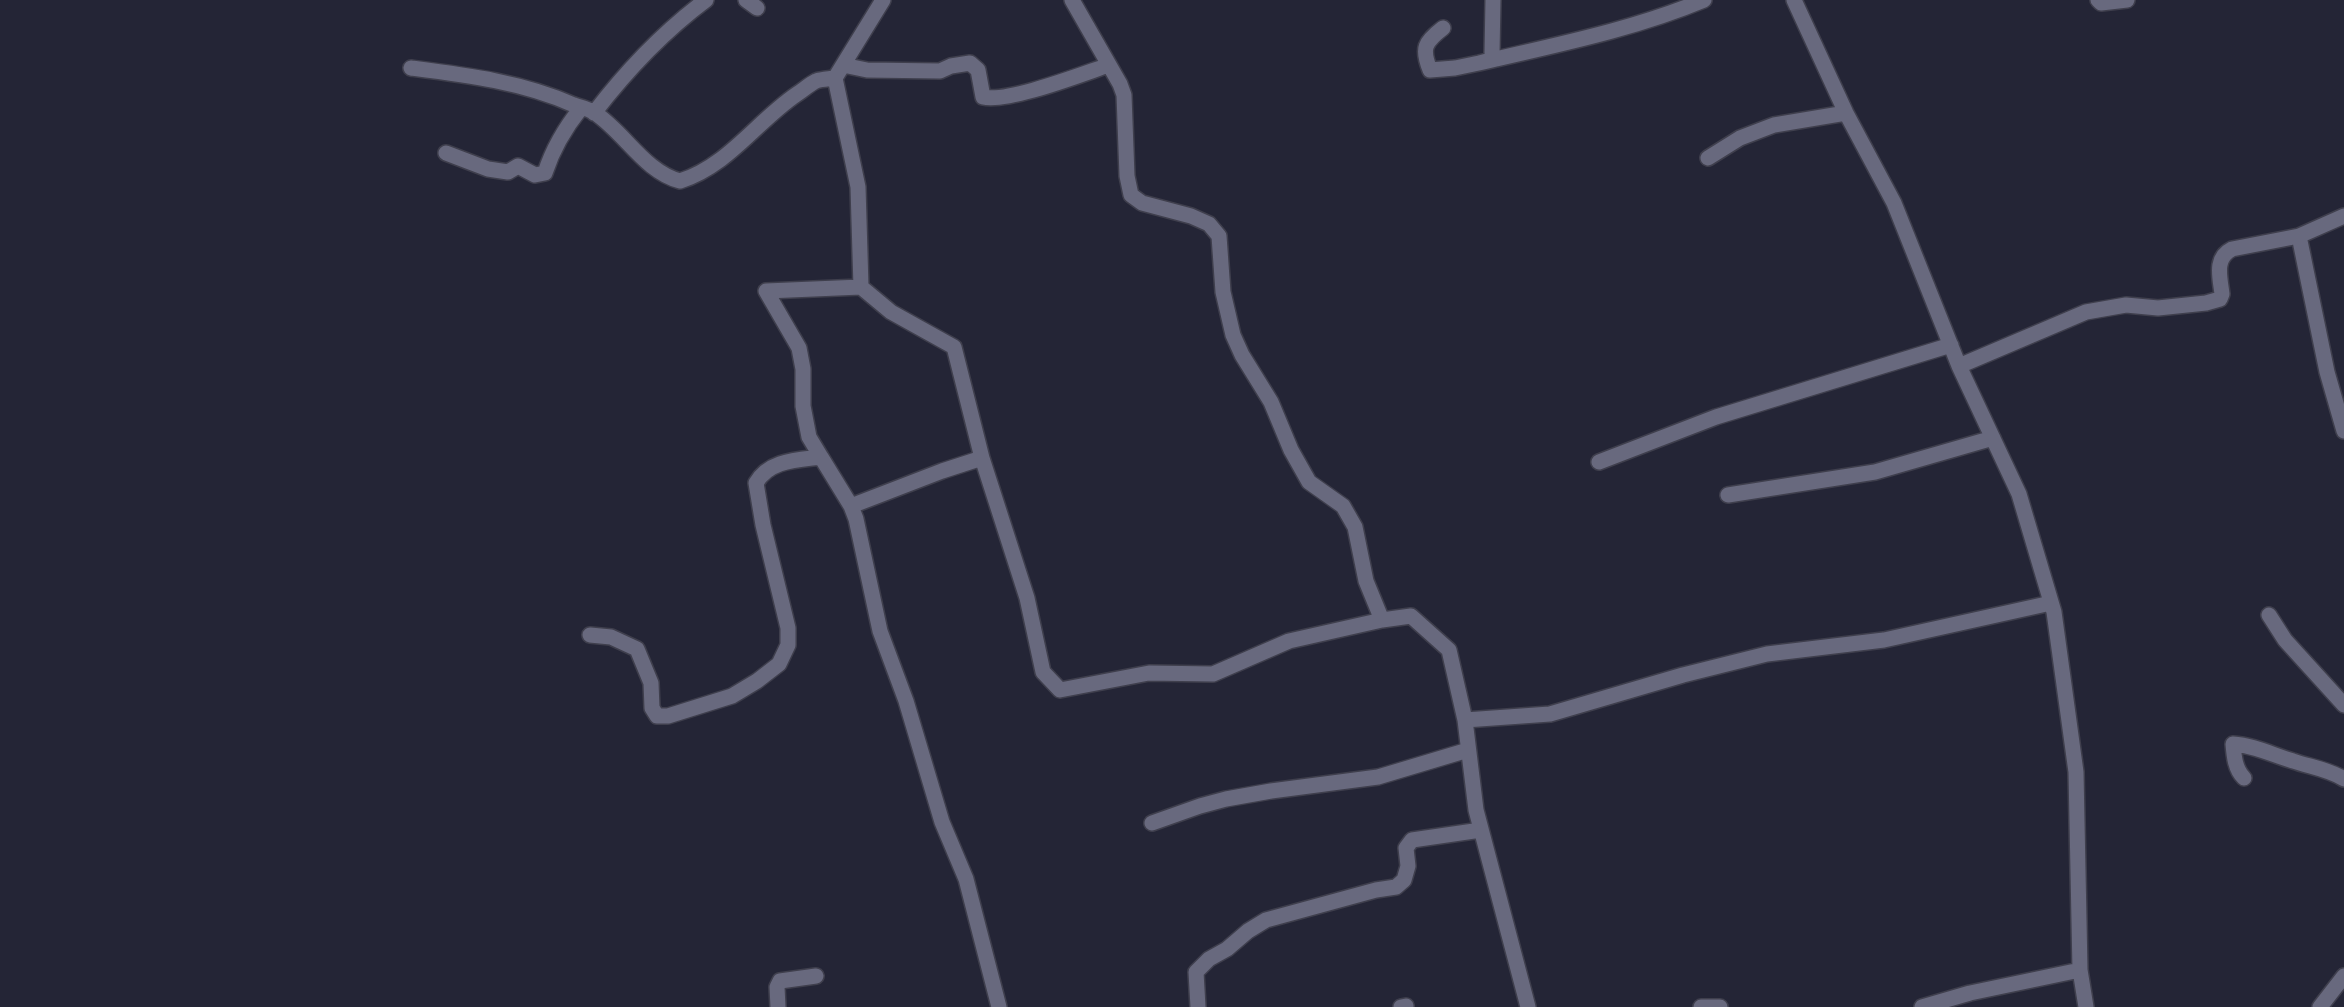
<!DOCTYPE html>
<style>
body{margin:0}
canvas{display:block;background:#242536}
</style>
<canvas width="2344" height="1007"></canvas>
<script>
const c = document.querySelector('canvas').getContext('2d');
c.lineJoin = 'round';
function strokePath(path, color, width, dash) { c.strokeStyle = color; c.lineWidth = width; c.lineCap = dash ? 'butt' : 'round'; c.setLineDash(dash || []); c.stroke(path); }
const minor = new Path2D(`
 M746 0 757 8
 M883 0 835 78 858 187 861 287 891 312 954 347 982 458 1027 598 1043 672 1060 690 1149 673 1213 674 1289 641 1382 620 1411 616 1449 650 1465 720
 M1072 0 1120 84 1124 95 1127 176 1131 195 1142 203 1191 216 1209 224 1219 236 1223 292 1233 335 1242 355 1271 402 1291 450 1309 482 1343 506 1355 527 1366 581 1382 620
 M1493 0 1492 53 1496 59
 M1794 0 1846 113 1894 203 1959 366 2019 494 2054 612 2076 772 2080 970 1970 993 1922 1007
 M2098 0 2101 3 2127 0
 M1443 28C1425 42 1421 48 1430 70L1455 68 1479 63C1555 45 1632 30 1704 0
 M843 65 867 70 940 71 951 66 970 63 978 70 983 97C1008 103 1082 74 1109 65
 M411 68C466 75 523 82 574 105 581 107 589 109 595 113 625 133 645 172 680 181 728 166 757 121 797 94 803 90 810 84 816 81 822 79 829 79 835 78
 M594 113C627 70 663 32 706 0
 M446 153 488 169 508 172 518 166 535 175 545 173C553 148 565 128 581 108
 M1708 158 1740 138 1774 125 1846 113
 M2299 236 2327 372 2344 431
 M1959 366 2086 312 2126 305 2158 308 2206 303 2220 299 2222 294C2220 277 2214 258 2232 249L2299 236 2344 216
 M821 457 809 437 803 406V369L799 348 766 291 861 287
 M1599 462 1716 417 1951 345
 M1728 495 1875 472 1993 438
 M851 506 942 471 982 458
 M2269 615 2285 640 2344 705
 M590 635 611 637 637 649 651 683 652 708 657 716H668L732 696 757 681 779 664 788 645V628L763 525 756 483C769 460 797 460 821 457L851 506 856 519 880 631 906 701 942 822 966 879 999 1007
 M2244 778C2235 769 2234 756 2233 744 2253 745 2273 755 2293 761 2310 767 2328 769 2344 779
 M1152 823 1200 806 1226 799 1271 791 1378 777 1468 750
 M2080 970 2086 1007
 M778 1007 777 987 780 981 816 976
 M1198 1007 1196 972 1209 959 1227 949 1248 931 1266 920 1376 890 1396 887 1404 880 1408 866 1406 848 1412 840 1481 830
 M1401 1007 1406 1006
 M1528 1007 1476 810 1465 720 1550 714 1683 675 1767 654 1884 640 2051 603
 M1701 1007H1720
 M2320 1007 2344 976`);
strokePath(minor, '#3f3f4d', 18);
strokePath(minor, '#68697e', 15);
</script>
